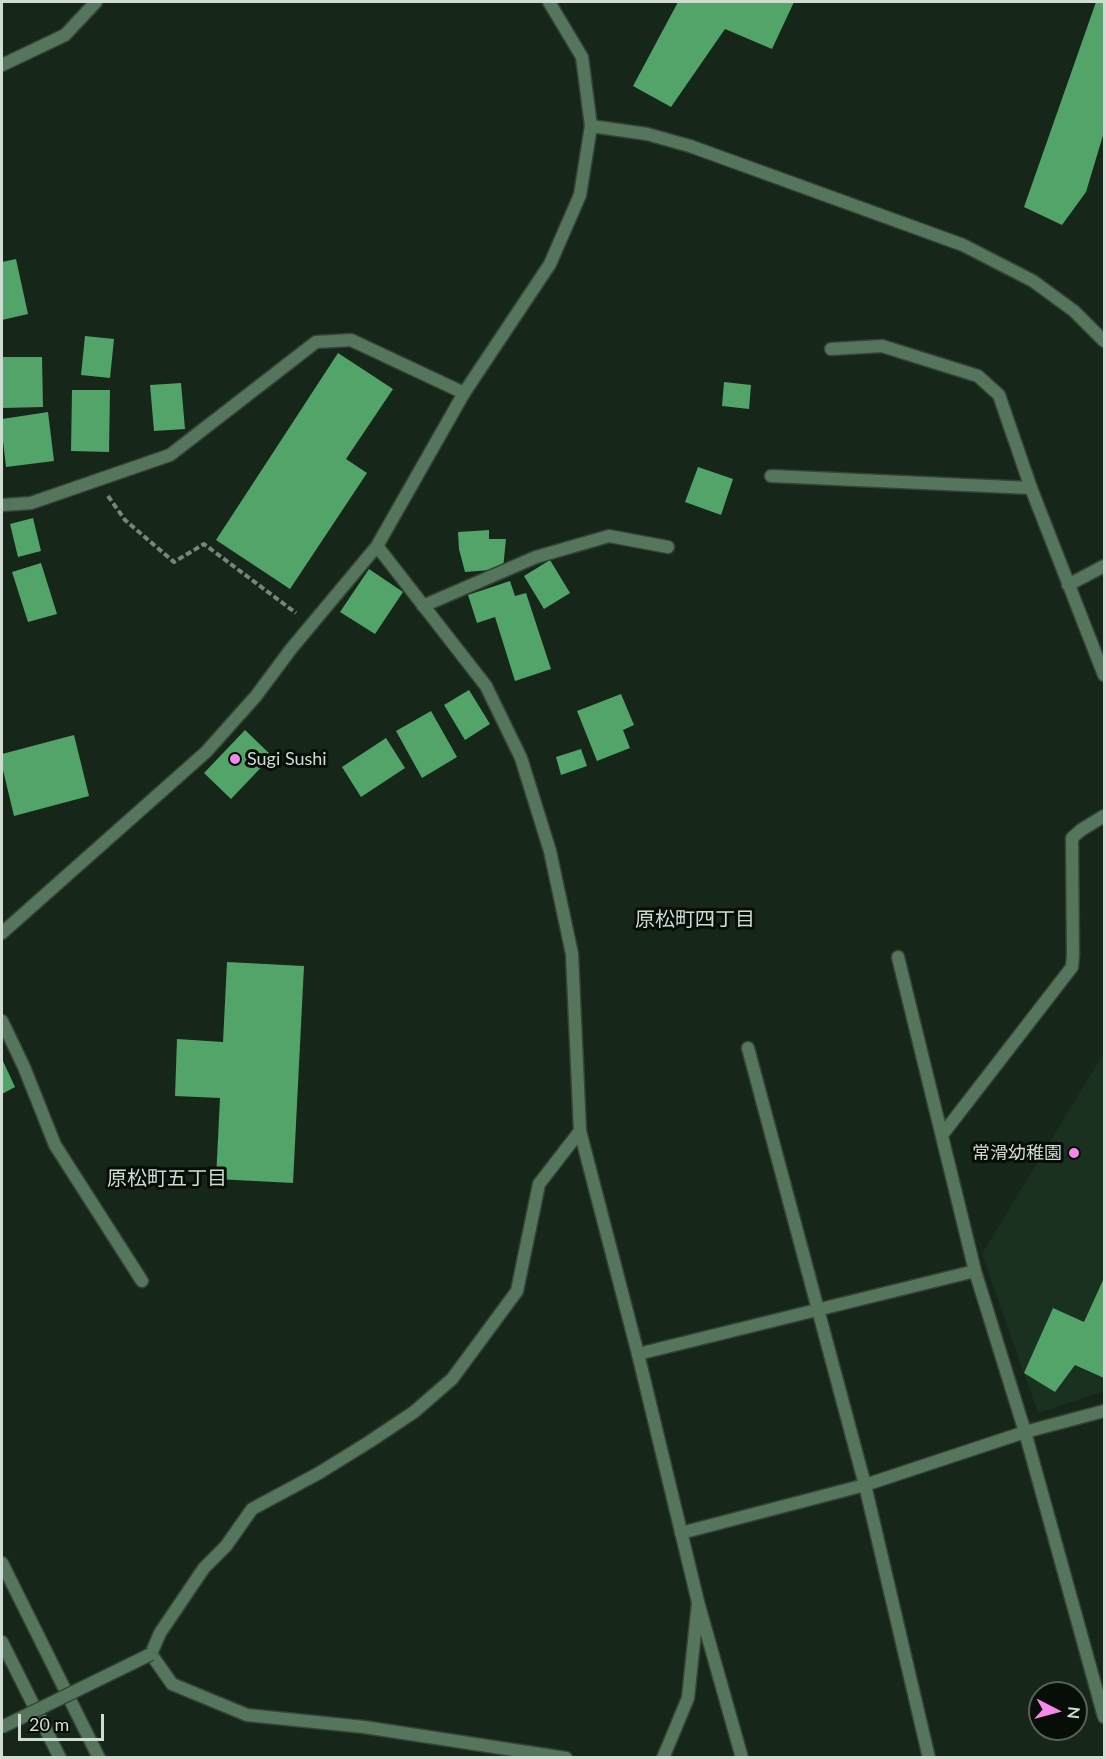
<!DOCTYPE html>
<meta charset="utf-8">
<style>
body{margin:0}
#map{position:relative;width:1106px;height:1759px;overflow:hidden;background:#16271a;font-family:Lato,sans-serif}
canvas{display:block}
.frame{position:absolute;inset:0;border:3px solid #d0dbd2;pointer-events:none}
.north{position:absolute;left:1028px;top:1681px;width:60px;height:60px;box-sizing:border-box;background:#070e08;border:2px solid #576059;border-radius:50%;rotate:96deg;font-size:16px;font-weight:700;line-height:24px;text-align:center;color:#d0dbd2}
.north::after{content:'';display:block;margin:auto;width:21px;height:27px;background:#f688ec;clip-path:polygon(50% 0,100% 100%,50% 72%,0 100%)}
.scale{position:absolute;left:18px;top:1714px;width:86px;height:27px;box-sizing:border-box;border:3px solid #d0dbd2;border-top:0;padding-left:8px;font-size:18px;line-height:21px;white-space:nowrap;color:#d0dbd2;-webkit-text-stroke:4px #070e08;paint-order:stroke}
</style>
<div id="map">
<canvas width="1106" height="1759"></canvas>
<div class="frame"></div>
<div class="north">N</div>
<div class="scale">20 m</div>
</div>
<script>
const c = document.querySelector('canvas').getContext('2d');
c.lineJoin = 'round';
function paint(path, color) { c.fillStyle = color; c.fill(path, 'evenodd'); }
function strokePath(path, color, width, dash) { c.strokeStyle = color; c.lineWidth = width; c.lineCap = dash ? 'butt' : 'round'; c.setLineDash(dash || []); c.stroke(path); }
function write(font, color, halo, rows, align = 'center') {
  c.font = font + ' Lato,"Noto Sans JP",sans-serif'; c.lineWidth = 6; c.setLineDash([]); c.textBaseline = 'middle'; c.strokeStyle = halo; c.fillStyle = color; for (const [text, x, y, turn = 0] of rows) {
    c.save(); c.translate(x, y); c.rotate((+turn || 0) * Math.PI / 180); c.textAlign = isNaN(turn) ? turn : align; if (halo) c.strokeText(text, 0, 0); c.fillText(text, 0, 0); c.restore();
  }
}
paint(new Path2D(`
 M1104 1053V1391L1038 1413 982 1254Z`), '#1b3120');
paint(new Path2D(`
 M678 2H794L772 49 725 29 671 107 633 86Z
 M1096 2H1104V132L1086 192 1062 225 1024 207Z
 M16 259 28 314 2 320V262Z
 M85 336 114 339 110 378 81 375Z
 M338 353 393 389 346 459 367 473 290 589 216 540Z
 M2 357H42L43 407 2 408Z
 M724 382 751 385 749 409 722 406Z
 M181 383 185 429 154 431 150 385Z
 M72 390H110L109 452 71 451Z
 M48 412 54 461 6 467 2 432V419Z
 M698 467 733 479 721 515 685 502Z
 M33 518 41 551 18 557 10 524Z
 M489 530V539H506L503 569 465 572 459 549 458 532Z
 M550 560 570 593 544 609 524 576Z
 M41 563 57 614 28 622 12 572Z
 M369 569 403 592 375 634 340 612Z
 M510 581 515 596 526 593 551 669 515 681 495 617 477 623 468 595Z
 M469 690 490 724 465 740 444 705Z
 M621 694 634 725 623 730 630 748 597 761 577 711Z
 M431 711 457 757 422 778 396 731Z
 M245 730 272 756 231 799 204 773Z
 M74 735 89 796 14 816 2 766V754Z
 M386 738 405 768 361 797 342 767Z
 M581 749 587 766 561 775 556 757Z
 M227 962 304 966 293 1183 216 1179 220 1098 175 1096 177 1039 223 1042Z
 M2 1059 15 1087 2 1094Z
 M1104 1278V1378L1075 1365 1055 1392 1024 1373 1053 1308 1084 1322Z`), '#52a468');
const service = new Path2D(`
 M2 65 65 35 96 2
 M771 476 1031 488 999 395 978 376 882 346 831 349
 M2 505 31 503 170 455 316 342 351 340 464 393
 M423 606 536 557 609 536 668 547
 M151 1654 172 1684 247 1715 364 1727 566 1758
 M663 1758 688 1698 698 1603`);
const minor = new Path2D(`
 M1031 488 1104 675
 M1068 585 1104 566
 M898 957 975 1271 1025 1432 1104 1717
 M2 1021 24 1067 55 1145 142 1281
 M748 1048 865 1485 929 1758
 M942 1135 1072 967 1073 955 1072 838 1081 830 1104 816
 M638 1354 975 1271
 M681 1533 865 1485 1025 1432 1104 1411
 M151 1654 160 1633 204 1568 226 1546 252 1509 319 1473 369 1442 414 1412 452 1379 517 1291 539 1184 580 1131`);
const tertiary = new Path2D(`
 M591 126 647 134 690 146 963 245 1033 281 1074 311 1104 341
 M377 546 486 686 521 758 550 851 572 954 580 1131 638 1354 698 1602 742 1758
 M2 933 206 752 256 696 291 649 377 546 464 393 550 264 580 195 591 126 582 57 549 2
 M2 1563 99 1758
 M2 1642 60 1758`);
strokePath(service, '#344437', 15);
strokePath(minor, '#344437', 15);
strokePath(tertiary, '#344437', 15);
strokePath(new Path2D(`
 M108 496 125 520 174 562 204 544 296 613`), '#77857a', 4, [6, 3]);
strokePath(service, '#55755c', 12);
strokePath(minor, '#55755c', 12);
strokePath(tertiary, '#55755c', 12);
const minorBridge = new Path2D(`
 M2 1727 151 1654`);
strokePath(minorBridge, '#344437', 15, []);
strokePath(minorBridge, '#55755c', 12);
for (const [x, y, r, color] of [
 [235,759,6,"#f688ec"],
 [1074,1153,6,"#f688ec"]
]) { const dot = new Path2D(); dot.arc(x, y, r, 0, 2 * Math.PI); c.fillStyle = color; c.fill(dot); strokePath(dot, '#070e08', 2); }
write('18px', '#d0dbd2', '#070e08', [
 ["Sugi Sushi",247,759],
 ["常滑幼稚園",1062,1153,"right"]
], 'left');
write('20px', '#d0dbd2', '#070e08', [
 ["原松町四丁目",695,920],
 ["原松町五丁目",167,1179]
]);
</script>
